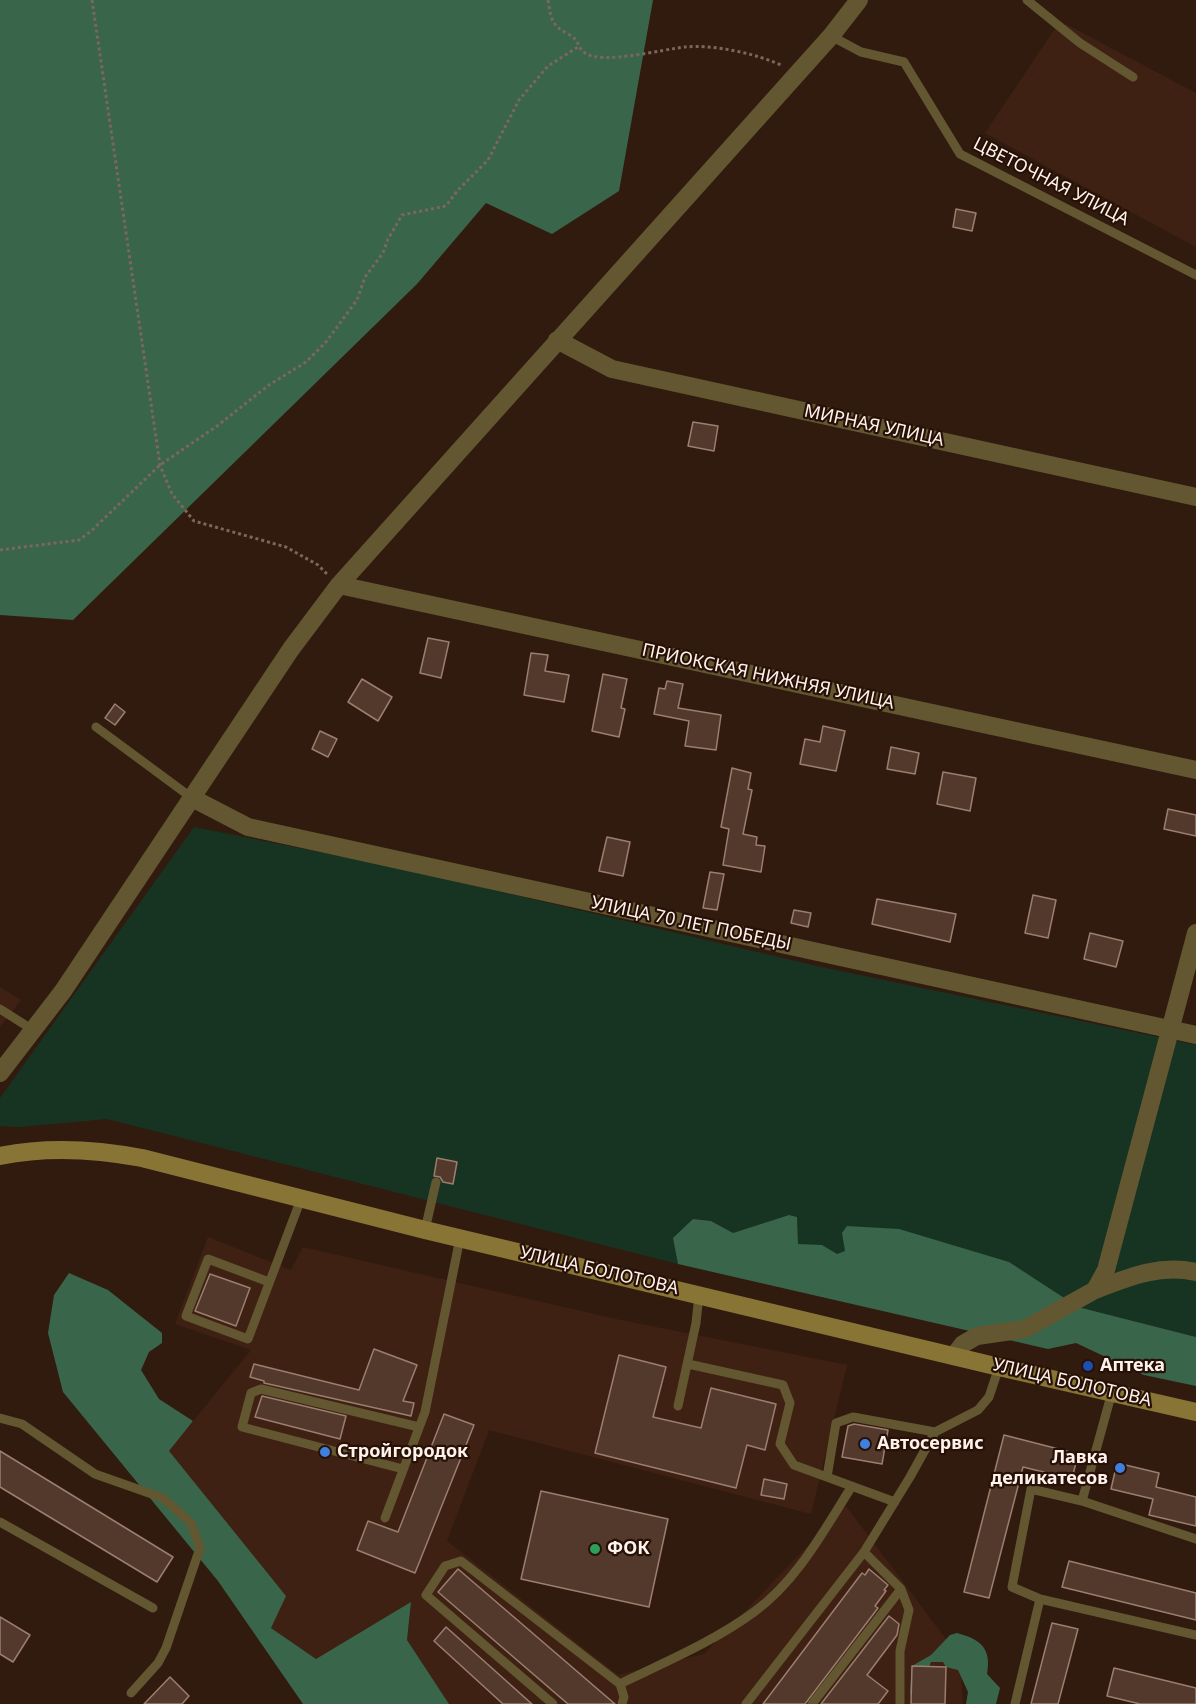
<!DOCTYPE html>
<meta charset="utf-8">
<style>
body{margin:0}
canvas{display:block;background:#311a0e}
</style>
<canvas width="1196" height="1704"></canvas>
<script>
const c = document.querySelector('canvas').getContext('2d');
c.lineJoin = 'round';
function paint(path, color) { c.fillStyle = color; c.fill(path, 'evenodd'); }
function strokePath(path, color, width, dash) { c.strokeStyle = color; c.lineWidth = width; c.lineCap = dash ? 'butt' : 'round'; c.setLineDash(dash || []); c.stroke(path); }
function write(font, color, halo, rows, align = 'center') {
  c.font = font + ' "Noto Sans",sans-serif'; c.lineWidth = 4.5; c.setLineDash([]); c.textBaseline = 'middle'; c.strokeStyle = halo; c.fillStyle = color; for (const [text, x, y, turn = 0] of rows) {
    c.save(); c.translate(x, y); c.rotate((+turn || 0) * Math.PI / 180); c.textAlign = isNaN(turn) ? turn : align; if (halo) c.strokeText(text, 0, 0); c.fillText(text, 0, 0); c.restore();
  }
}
paint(new Path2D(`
 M1060 21 1196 93V247L985 133Z
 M0 987 21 1000 0 1027Z
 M208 1237 291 1270 303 1247 616 1319 847 1365 811 1514 489 1430 447 1541 618 1675 704 1654 846 1506 960 1658 963 1704H449L407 1640 411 1603 316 1659 271 1628 169 1451 251 1350 175 1324Z`), '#3e2112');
paint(new Path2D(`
 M194 827 404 869 817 966 1196 1045V1337L1078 1307 842 1233 845 1251 837 1254 822 1245H798L797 1217 789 1215 733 1233 711 1221 693 1219 674 1238 678 1264 107 1119 20 1127 0 1126V1098Z`), '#173423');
paint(new Path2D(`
 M0 0H653L619 191 552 234 486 203 417 284 73 620 0 615Z
 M789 1215 797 1217 798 1244 822 1245 837 1254 845 1251 842 1233 847 1226 899 1229 1009 1262 1078 1307 1196 1337V1386L1144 1375 1076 1343 1048 1349 678 1264 673 1238 693 1219 711 1221 733 1233Z
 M69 1273 108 1290 162 1333V1343L149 1352 141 1370 159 1399 193 1421 169 1451 286 1596 271 1628 316 1659 411 1602 407 1640 449 1704H303L218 1581 63 1392 48 1333 54 1295Z
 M957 1633C980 1639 992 1648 987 1674L1000 1688 996 1704H966L968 1692 958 1670 946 1667 943 1662H931L915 1704 910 1693 912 1666 931 1655 950 1635Z`), '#39654a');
const building = new Path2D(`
 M956 209 976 213 972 231 953 227Z
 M693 422 718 426 714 451 688 446Z
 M428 638 449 642 441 678 420 673Z
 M531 653 548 655 545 671 569 675 564 702 524 695Z
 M603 674 627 679 621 708 625 709 619 737 592 731Z
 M362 679 392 697 378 721 348 702Z
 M667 681 683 684 678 708 721 715 716 750 685 746 689 721 654 714 659 688 665 689Z
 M115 704 125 712 115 725 105 718Z
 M823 726 845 731 836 771 800 764 805 739 820 742Z
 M320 731 337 739 328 757 312 749Z
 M891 747 919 753 915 774 887 769Z
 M732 768 751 773 748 789 752 790 743 834 757 837 756 845 765 846 761 872 723 865 729 829 721 827Z
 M943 772 976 778 970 811 937 804Z
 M1168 809 1196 815V836L1164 829Z
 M607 837 630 842 623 876 599 871Z
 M710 872 724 874 717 910 703 908Z
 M1033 895 1056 900 1048 938 1025 933Z
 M877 899 956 914 950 942 872 924Z
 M794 910 811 913 808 927 791 923Z
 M1090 933 1123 941 1116 967 1084 959Z
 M437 1158 457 1162 453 1184 443 1182 440 1177 434 1176Z
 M210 1274 250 1288 236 1326 195 1311Z
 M374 1349 417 1365 403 1401 414 1403 411 1416 264 1383V1381L250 1377 254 1364 359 1390Z
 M619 1355 666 1367 653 1417 701 1428 711 1388 776 1404 765 1450 747 1445 736 1488 595 1453Z
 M262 1396 346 1416 340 1439 255 1417Z
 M444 1414 474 1425 415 1573 357 1550 368 1521 398 1532Z
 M854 1424 888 1430 882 1464 842 1457 848 1426Z
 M1004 1435 1078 1454 1072 1479 1023 1467 989 1598 964 1592Z
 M0 1451 173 1557 157 1582 0 1487Z
 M1117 1463 1159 1473 1156 1487 1196 1497V1526L1149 1515 1153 1499 1111 1489Z
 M764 1479 787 1484 784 1499 761 1495Z
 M541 1491 668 1519 649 1607 521 1579Z
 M1069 1561 1196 1593V1620L1062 1587Z
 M458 1569 615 1704H568L438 1592Z
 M869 1569 888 1585 884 1590 886 1591 875 1606 878 1608 805 1704H763L862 1573 865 1575Z
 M889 1616 899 1624 897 1635 867 1675 888 1691 878 1704H821Z
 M0 1617 30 1635 13 1662 0 1654Z
 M1052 1623 1078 1629 1058 1704H1031Z
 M446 1627 532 1704H503L434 1641Z
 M912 1666 946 1667 945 1704H911Z
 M1114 1668 1196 1688V1704H1140L1107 1696Z
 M170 1677 189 1696 182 1704H144Z`);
paint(building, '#52392c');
strokePath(building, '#9b7e6f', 1.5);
strokePath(new Path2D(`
 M92 0 160 465 172 494 194 521 286 547 318 565 328 575
 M548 0C550 11 550 22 560 29 564 32 571 35 575 39 579 44 579 49 585 53 602 65 664 49 685 47 713 44 758 54 783 66
 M0 550 79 540 90 532 160 465 217 426 269 385 306 362 326 342 357 300 365 277 383 253 388 239 402 215 446 206 458 190 488 160 519 100 548 66 578 47`), '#7b675d', 3, [3, 3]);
strokePath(new Path2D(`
 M1027 0 1080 43 1133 77
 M831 36 861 52 904 62 960 154 1196 275
 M96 727 192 798
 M0 1009 33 1030
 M425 1230 436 1182
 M269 1282 208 1259 186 1316 248 1339 301 1199
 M688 1364 783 1385 790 1403 780 1444 794 1465 895 1502
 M678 1406 696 1323 699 1295
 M0 1418 22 1424 95 1474 163 1498 191 1523 200 1548 166 1648 158 1663 131 1693
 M403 1469 242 1427 251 1393 261 1389 419 1427
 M827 1477 836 1423 853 1417 935 1432
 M1082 1501 1196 1539
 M385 1518 425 1412 460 1238
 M0 1522 153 1608
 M864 1552 901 1589 909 1610 900 1651V1704
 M1040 1599 1196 1635
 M620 1684C665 1662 713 1642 754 1612 797 1581 824 1530 852 1486
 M553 1704 426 1595 445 1566 461 1561 620 1684 624 1697 622 1704
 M746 1704 864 1552 910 1477 935 1432 978 1410 989 1397 999 1367
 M812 1704 901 1589
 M1015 1704 1040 1599 1012 1587 1031 1489 1082 1501 1112 1392`), '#625731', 9);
strokePath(new Path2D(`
 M557 340 612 369 1196 497
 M339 585 1196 770
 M192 798 248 827 1196 1035
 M0 1073 63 991 291 649 339 585 831 36 859 0
 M1095 1290C1129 1277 1159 1264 1196 1272
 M954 1356 963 1344 977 1336 1025 1329 1095 1290 1106 1270 1196 933`), '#625731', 18);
strokePath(new Path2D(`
 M0 1156C48 1146 95 1149 142 1158L425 1230 999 1367 1196 1412`), '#887536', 18);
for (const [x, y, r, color] of [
 [1088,1366,6,"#1a4fb4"],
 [865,1444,6,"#3f7fe0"],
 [325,1452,6,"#3f7fe0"],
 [1120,1468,6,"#3f7fe0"],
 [595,1549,6,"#2e9e5b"]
]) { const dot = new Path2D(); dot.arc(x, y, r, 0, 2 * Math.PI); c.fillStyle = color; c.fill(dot); strokePath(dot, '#271106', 2); }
write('18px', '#fff1eb', '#271106', [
 ["ЦВЕТОЧНАЯ УЛИЦА",1051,182,27],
 ["МИРНАЯ УЛИЦА",874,426,12],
 ["ПРИОКСКАЯ НИЖНЯЯ УЛИЦА",768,677,12],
 ["УЛИЦА 70 ЛЕТ ПОБЕДЫ",691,924,12],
 ["УЛИЦА БОЛОТОВА",599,1271,13],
 ["УЛИЦА БОЛОТОВА",1072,1383,13]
]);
write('bold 18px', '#fff1eb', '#271106', [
 ["Аптека",1100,1366],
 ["Автосервис",877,1444],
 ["Стройгородок",337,1452],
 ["Лавка",1108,1458,"right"],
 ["деликатесов",1108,1479,"right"],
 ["ФОК",607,1549]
], 'left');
</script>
